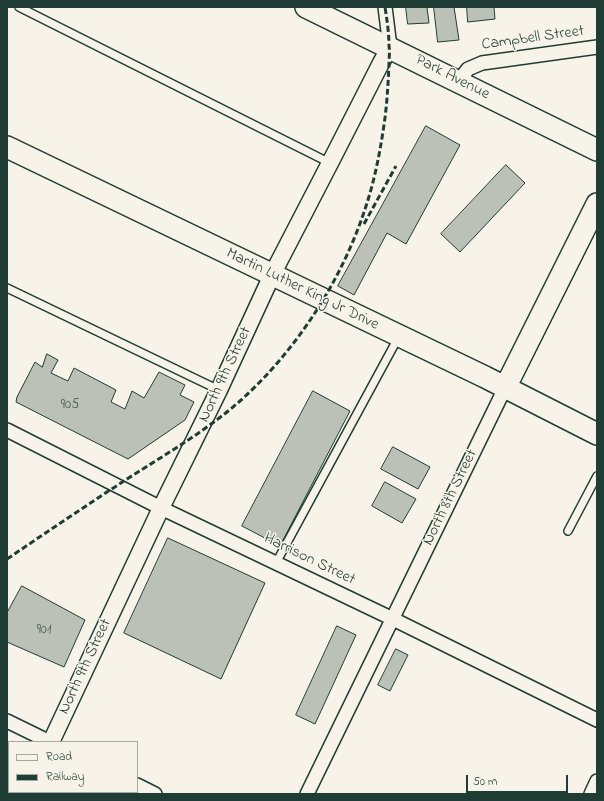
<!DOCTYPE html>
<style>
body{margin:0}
#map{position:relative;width:604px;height:801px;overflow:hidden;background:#f7f3e8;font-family:"Indie Flower",sans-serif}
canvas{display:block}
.frame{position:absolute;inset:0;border:8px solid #1f3d34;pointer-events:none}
.legend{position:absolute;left:8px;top:741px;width:130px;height:52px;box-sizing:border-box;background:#f7f3e8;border:1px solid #a1aaa0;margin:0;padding:5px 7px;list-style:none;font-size:12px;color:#1f3d34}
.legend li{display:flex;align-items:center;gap:8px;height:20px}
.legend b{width:20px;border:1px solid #a1aaa0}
.scale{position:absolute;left:466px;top:775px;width:102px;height:18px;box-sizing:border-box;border:2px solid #1f3d34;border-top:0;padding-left:5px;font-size:12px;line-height:14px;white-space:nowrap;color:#1f3d34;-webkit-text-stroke:3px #f7f3e8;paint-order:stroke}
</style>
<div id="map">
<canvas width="604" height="801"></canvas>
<div class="frame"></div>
<ul class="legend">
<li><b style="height:5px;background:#f7f3e8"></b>Road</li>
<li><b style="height:5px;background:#1f3d34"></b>Railway</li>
</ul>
<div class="scale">50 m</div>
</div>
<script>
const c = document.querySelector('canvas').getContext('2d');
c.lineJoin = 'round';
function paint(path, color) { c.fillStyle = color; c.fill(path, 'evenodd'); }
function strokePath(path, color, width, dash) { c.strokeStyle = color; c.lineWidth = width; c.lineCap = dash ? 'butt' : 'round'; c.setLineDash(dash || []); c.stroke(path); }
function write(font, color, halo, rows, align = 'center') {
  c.font = font + ' "Indie Flower",sans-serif'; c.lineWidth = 3; c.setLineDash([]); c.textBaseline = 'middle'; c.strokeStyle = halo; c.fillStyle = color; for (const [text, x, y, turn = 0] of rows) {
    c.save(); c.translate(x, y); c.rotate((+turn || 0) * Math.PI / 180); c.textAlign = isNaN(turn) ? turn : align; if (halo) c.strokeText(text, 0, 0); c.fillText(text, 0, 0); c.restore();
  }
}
const building = new Path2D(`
 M406 7H427L429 23 408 24Z
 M434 7H454L459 40 438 42Z
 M467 7H494L495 19 468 22Z
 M426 126 460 145 406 244 387 233 354 295 338 286Z
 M506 165 525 183 460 252 441 234Z
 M47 354 58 360 51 373 68 381 74 368 116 390 111 402 125 409 132 391 144 398 159 372 185 385 180 395 194 402 185 420 128 459 16 402 17 397 35 362 42 367Z
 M313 391 350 411 280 546 242 526Z
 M393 447 430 467 418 489 381 469Z
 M385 482 416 499 402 523 372 506Z
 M168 538 265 583 221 679 124 633Z
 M22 586 85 620 64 667 7 642V613Z
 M337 626 356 635 315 724 296 715Z
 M396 649 408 655 390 691 378 685Z
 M7 756 9 757V773L7 777Z`);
paint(building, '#bbc1b6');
strokePath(building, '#1f3d34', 1);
const service = new Path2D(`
 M19 7 330 163
 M7 288 219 390
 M568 531 597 476
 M276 563 398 338`);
const minor = new Path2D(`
 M385 7 390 47
 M458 82 468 69 482 63 597 47
 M7 430 161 508 393 619 597 720
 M7 721 50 742
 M137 785 155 794
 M307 794 505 388
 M591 794 597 781`);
const tertiary = new Path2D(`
 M51 742 161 508 219 390 272 275 330 163 381 63 390 47
 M25 794 26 792`);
const primary = new Path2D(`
 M306 7 597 150
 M7 147 485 377 597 434
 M505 388 597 204`);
strokePath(service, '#1f3d34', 10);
strokePath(minor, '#1f3d34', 16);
strokePath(tertiary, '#1f3d34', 19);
strokePath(primary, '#1f3d34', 24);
strokePath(service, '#f7f3e8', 7);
strokePath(minor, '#f7f3e8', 13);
strokePath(tertiary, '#f7f3e8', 16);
strokePath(primary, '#f7f3e8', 21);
strokePath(new Path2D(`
 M364 224 396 166
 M7 559C47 532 87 505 127 479 166 454 206 431 240 401 298 349 344 277 367 203 375 178 380 152 384 125 387 105 388 85 389 64 389 58 390 52 389 46 389 33 387 20 385 7`), '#1f3d34', 3, [6, 3]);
write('14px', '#465e54', null, [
 ["905",70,406],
 ["901",44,631]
]);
write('16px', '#1f3d34', '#f7f3e8', [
 ["Campbell Street",533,39,-8],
 ["Park Avenue",452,78,27],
 ["Martin Luther King Jr Drive",302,290,26],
 ["North 9th Street",226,375,-65],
 ["North 8th Street",451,498,-64],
 ["Harrison Street",309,560,26],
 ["North 9th Street",86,667,-65]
]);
</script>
